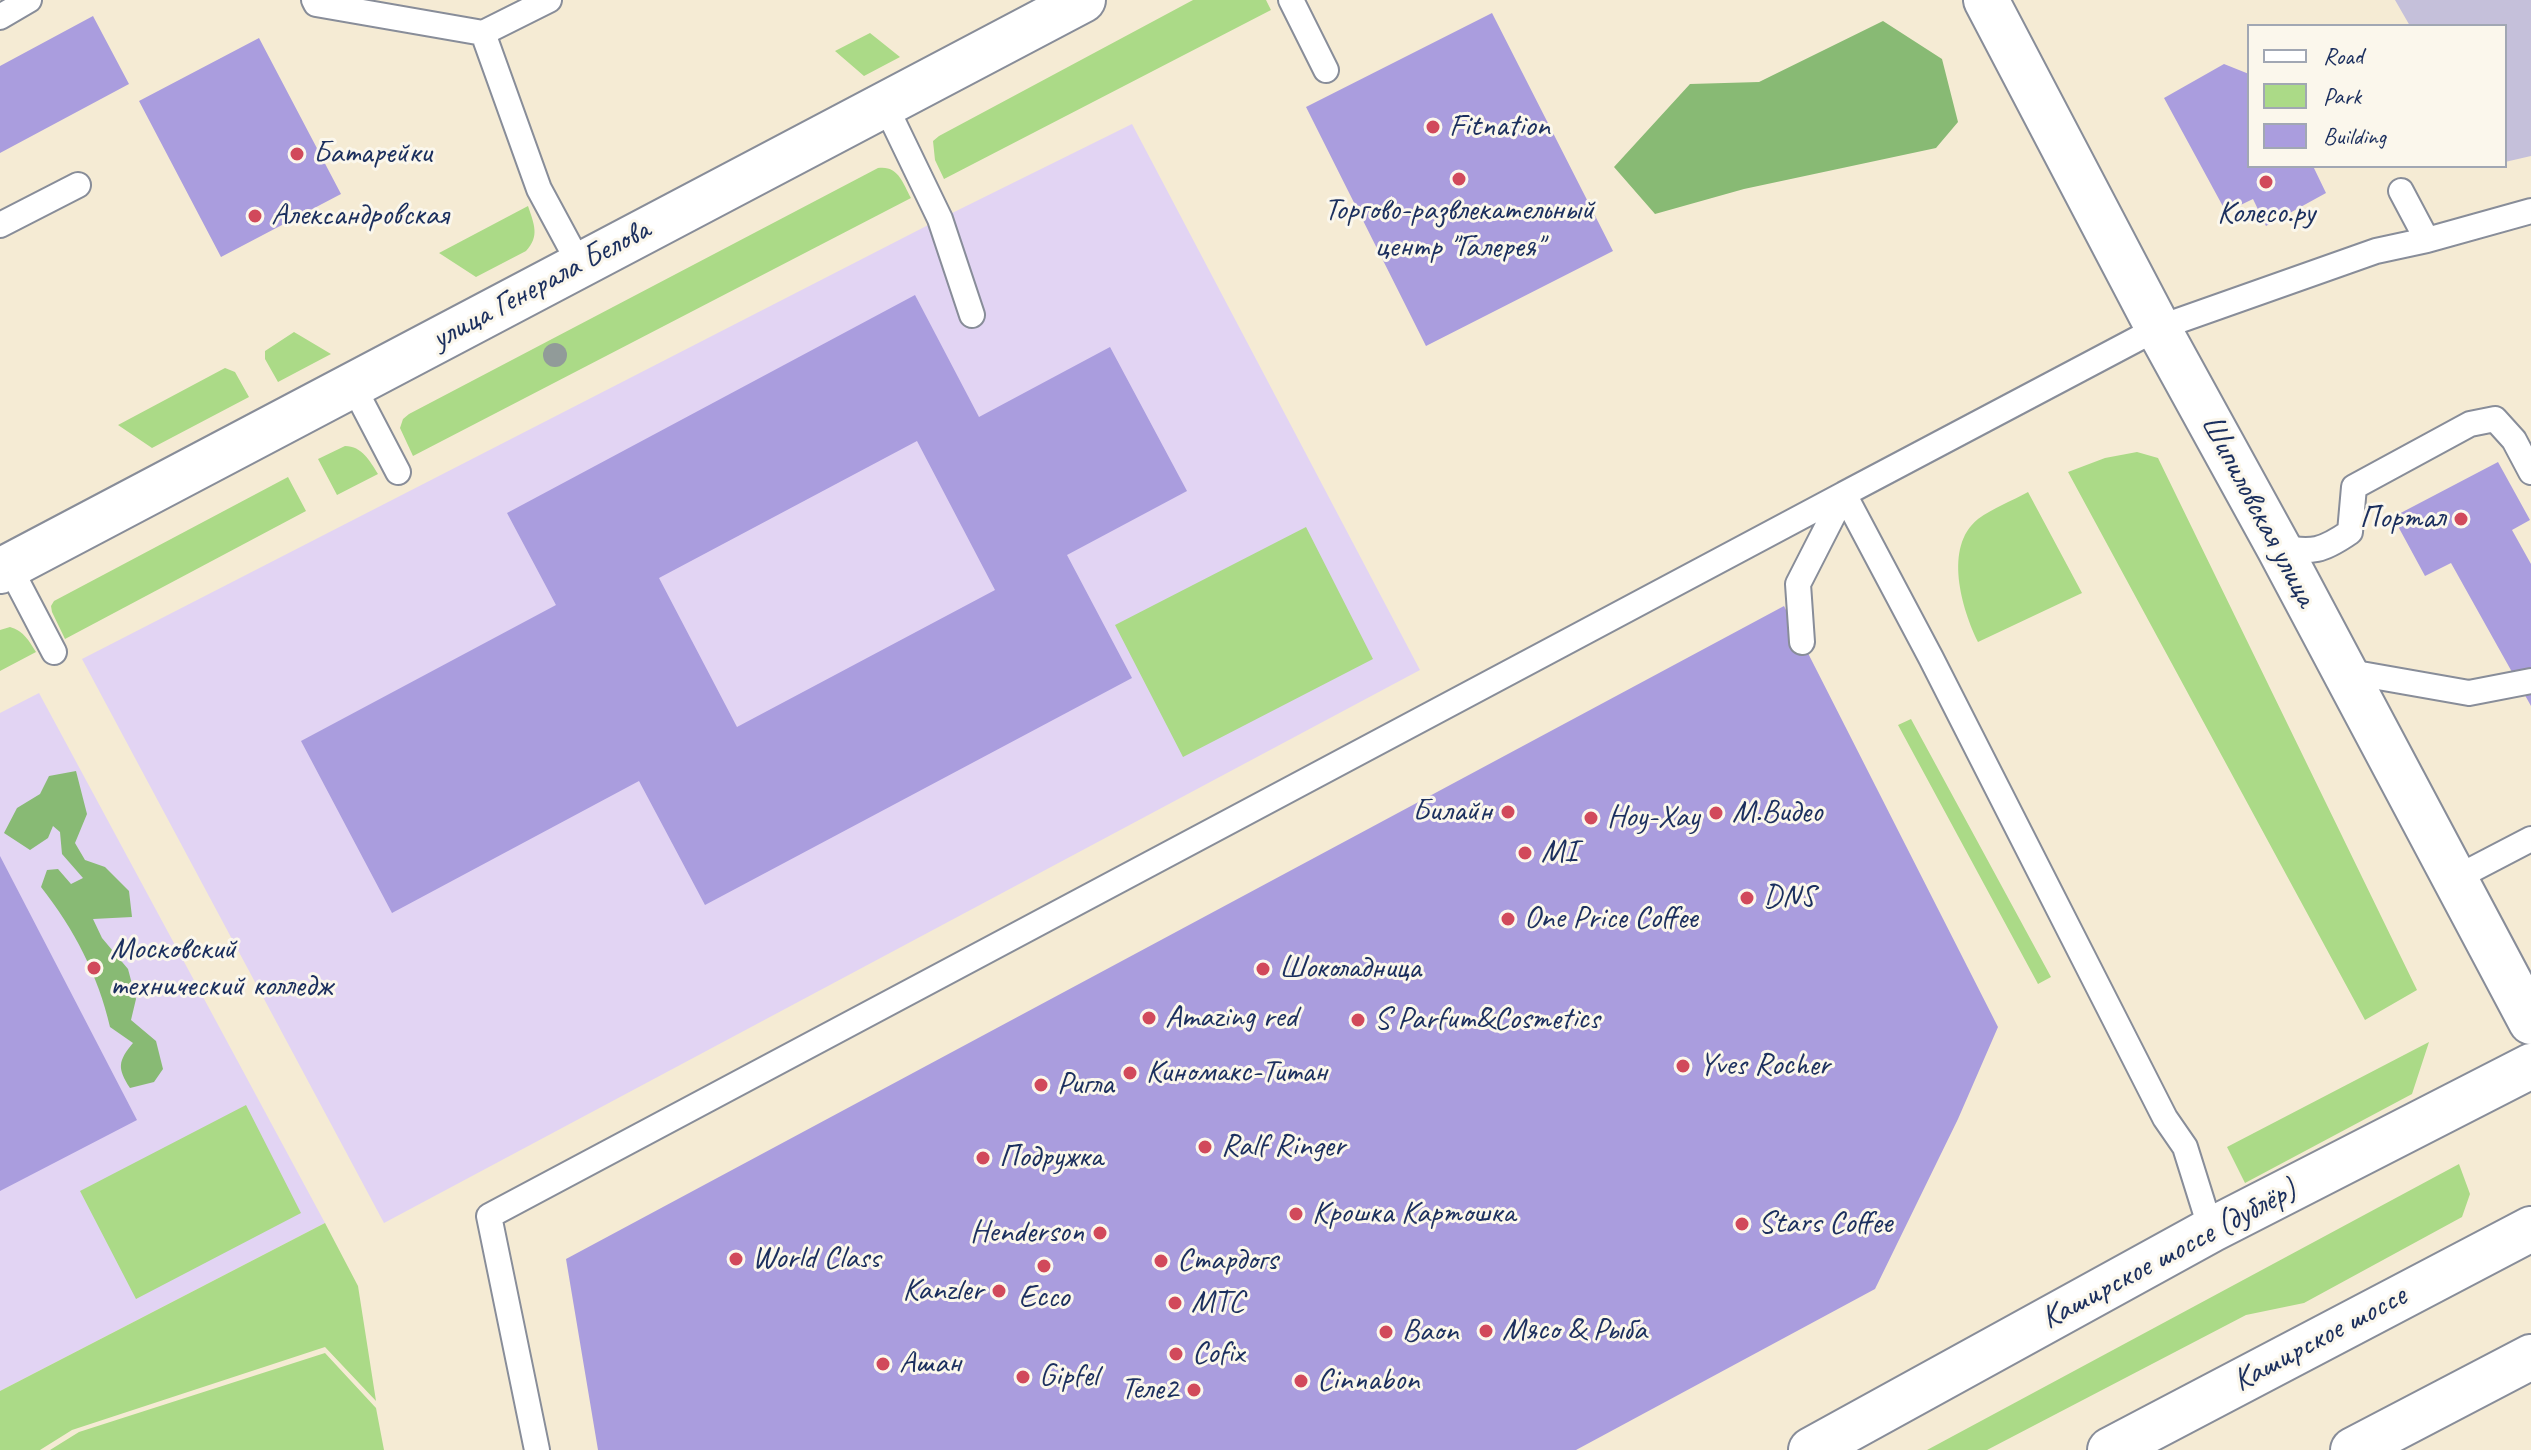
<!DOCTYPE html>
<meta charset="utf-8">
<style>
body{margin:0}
#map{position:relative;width:2531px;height:1450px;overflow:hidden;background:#f5ebd4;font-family:Caveat,sans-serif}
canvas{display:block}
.legend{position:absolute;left:2247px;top:24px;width:260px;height:144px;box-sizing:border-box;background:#fbf7ec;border:2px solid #a1a7b3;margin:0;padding:10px 14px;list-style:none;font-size:24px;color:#1b2f5e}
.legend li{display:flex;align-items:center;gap:16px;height:40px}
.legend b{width:40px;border:2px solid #a1a7b3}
</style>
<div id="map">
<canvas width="2531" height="1450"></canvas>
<ul class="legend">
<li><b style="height:10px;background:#fff"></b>Road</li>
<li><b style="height:22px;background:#abda87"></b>Park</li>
<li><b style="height:22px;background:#aa9dde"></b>Building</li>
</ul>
</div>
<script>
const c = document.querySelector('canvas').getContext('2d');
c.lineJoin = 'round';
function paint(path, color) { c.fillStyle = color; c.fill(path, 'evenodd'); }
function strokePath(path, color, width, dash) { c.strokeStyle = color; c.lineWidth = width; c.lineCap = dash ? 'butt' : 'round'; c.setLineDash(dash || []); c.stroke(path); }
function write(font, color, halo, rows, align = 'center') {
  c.font = font + ' Caveat,sans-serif'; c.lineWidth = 6; c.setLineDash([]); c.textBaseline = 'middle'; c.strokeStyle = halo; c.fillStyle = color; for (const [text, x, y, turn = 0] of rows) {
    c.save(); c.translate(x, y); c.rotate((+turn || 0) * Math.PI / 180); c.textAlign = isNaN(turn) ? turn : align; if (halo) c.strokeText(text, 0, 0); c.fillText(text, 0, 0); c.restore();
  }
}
paint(new Path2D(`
 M1132 124 1420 670 384 1223 82 659 940 219Z
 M39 693 325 1223 0 1391V713Z`), '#e2d4f3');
paint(new Path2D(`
 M2395 0H2531V156L2505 162V26H2410Z`), '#c5c0da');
paint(new Path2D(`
 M1193 0H1266L1271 10 944 179 935 160 933 141 939 136Z
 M870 33 900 57 864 76 835 51Z
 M878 168C898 165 903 183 911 198L413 456 400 428 403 419 409 414Z
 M528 206C534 224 540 236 526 251L476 277 439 253Z
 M294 332 331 354 278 382 265 359V351Z
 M225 368 235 372 249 397 152 448 118 425Z
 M345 446C362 446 370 461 378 474L337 495 318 459Z
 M2137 452 2158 458 2417 990 2365 1020 2068 472 2105 458Z
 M288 477 306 511 65 639 52 612 51 606 54 601Z
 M2028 492 2082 593 1978 642C1962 609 1943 547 1978 519 1993 508 2012 501 2028 492Z
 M1306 527 1373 659 1183 757 1115 625Z
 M10 627C24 631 29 641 36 652L0 671V630Z
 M1911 719 2051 977 2038 984 1898 725Z
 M2429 1042 2412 1094 2245 1183 2227 1147Z
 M246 1105 301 1213 136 1299 80 1191Z
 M2459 1164 2470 1194 2462 1217 2304 1303 2246 1315 1987 1450H1927Z
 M325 1223 358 1286 376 1401 325 1347 72 1430 40 1450H0V1391Z
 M325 1353 376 1408 384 1450H50L79 1432Z`), '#abda87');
paint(new Path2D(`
 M1883 21 1942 59 1958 122 1936 148 1744 189 1655 214 1614 167 1690 84 1759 82Z
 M76 771 87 814 75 843 85 860 105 867 129 891 132 917 93 919 102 938 128 969 136 999 131 1020 156 1041 163 1069 154 1082 130 1088C117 1068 118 1061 133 1043L110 1027C98 975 74 929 41 887L47 870 58 869 71 884 83 878 62 854 60 832 53 826 48 838 30 850 4 833 17 808 40 794 49 776Z`), '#88ba74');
paint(new Path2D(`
 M1492 13 1613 251 1426 346 1306 107Z
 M93 16 129 84 0 153V66Z
 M259 38 341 194 221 257 139 101Z
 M2224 64 2249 74V166H2313L2326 193 2266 226 2253 199 2226 212 2164 98Z
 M915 295 979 417 1110 347 1187 491 1067 555 1132 678 705 905 639 781 392 913 301 741 556 605 507 513ZM917 441 995 590 737 727 659 578Z
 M2498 462 2530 520 2512 530 2531 564V706L2451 563 2425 576 2393 517Z
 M1784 606 1998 1027 1958 1119 1875 1289 1576 1450H598L566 1259Z
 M0 856 137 1120 0 1191Z`), '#aa9dde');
const lane = new Path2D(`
 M314 0 316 4 483 33
 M549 0 483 33 539 189 580 265
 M1291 0 1326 70
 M0 17 29 0
 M885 105 940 219 972 315
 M0 225 78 185
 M2427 240 2531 211
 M352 384 398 472
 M2279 548C2314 552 2321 552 2350 532L2354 487 2470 424 2495 419 2514 440 2531 472
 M9 566 54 652
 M1802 642 1798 584 1844 494 2158 328 2376 251 2427 240 2401 191
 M2344 671 2469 693 2531 681
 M2456 878 2531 839
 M537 1450 489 1216 1844 494 1931 658 2165 1118 2185 1147 2211 1230`);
const secondary = new Path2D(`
 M1986 0 2158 328 2279 548 2531 1022
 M0 571 1083 0
 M1811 1450 2211 1230 2531 1066`);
const primary = new Path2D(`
 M2110 1450 2531 1229
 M2353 1450 2531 1357`);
strokePath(lane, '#888d99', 28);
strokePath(secondary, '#888d99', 48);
strokePath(primary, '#888d99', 48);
strokePath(lane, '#fff', 24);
strokePath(secondary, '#fff', 44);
strokePath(primary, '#fff', 44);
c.fillStyle = '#919b99';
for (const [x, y] of [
 [555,355]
]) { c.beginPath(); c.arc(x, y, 12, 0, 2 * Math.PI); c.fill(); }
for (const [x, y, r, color] of [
 [1433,127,8,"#d1495b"],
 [297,154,8,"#d1495b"],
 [1459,179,8,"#d1495b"],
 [2266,182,8,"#d1495b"],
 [255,216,8,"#d1495b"],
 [2461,519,8,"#d1495b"],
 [1508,812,8,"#d1495b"],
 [1716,813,8,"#d1495b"],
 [1591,818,8,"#d1495b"],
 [1525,853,8,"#d1495b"],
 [1747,898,8,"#d1495b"],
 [1508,919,8,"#d1495b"],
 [94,968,8,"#d1495b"],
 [1263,969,8,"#d1495b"],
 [1149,1018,8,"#d1495b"],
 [1358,1020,8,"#d1495b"],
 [1683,1066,8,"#d1495b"],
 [1130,1073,8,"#d1495b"],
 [1041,1085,8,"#d1495b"],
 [1205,1147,8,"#d1495b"],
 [983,1158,8,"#d1495b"],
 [1296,1214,8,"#d1495b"],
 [1742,1224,8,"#d1495b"],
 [1100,1233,8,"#d1495b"],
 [736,1259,8,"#d1495b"],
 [1161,1261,8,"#d1495b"],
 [1044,1266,8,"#d1495b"],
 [999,1291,8,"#d1495b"],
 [1175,1303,8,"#d1495b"],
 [1486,1331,8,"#d1495b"],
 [1386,1332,8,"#d1495b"],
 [1176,1354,8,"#d1495b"],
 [883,1364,8,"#d1495b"],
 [1023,1377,8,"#d1495b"],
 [1301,1381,8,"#d1495b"],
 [1194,1390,8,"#d1495b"]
]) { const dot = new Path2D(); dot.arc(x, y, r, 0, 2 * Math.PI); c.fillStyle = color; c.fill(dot); strokePath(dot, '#fbf7ec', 3); }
write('32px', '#1b2f5e', '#fbf7ec', [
 ["Fitnation",1449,127],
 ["Батарейки",313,154],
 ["Торгово-развлекательный",1459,211,"center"],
 ["центр \"Галерея\"",1459,248,"center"],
 ["Колесо.ру",2266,214,"center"],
 ["Александровская",271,216],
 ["Портал",2445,519,"right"],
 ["Билайн",1492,812,"right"],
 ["М.Видео",1732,813],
 ["Ноу-Хау",1607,818],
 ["MI",1541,853],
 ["DNS",1763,898],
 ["One Price Coffee",1524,919],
 ["Московский",110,950],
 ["технический колледж",110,987],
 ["Шоколадница",1279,969],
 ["Amazing red",1165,1018],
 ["S Parfum&Cosmetics",1374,1020],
 ["Yves Rocher",1699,1066],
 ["Киномакс-Титан",1146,1073],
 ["Ригла",1057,1085],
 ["Ralf Ringer",1221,1147],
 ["Подружка",999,1158],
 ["Крошка Картошка",1312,1214],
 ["Stars Coffee",1758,1224],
 ["Henderson",1084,1233,"right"],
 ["World Class",752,1259],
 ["Стардогs",1177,1261],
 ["Kanzler",983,1291,"right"],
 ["Ecco",1044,1298,"center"],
 ["МТС",1191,1303],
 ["Мясо & Рыба",1502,1331],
 ["Baon",1402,1332],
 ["Cofix",1192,1354],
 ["Ашан",899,1364],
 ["Gipfel",1039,1377],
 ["Cinnabon",1317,1381],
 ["Теле2",1178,1390,"right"]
], 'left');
write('32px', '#1b2f5e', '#fbf7ec', [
 ["улица Генерала Белова",541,285,-28],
 ["Шипиловская улица",2258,511,62],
 ["Каширское шоссе (дублёр)",2169,1255,-28],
 ["Каширское шоссе",2320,1339,-28]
]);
</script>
